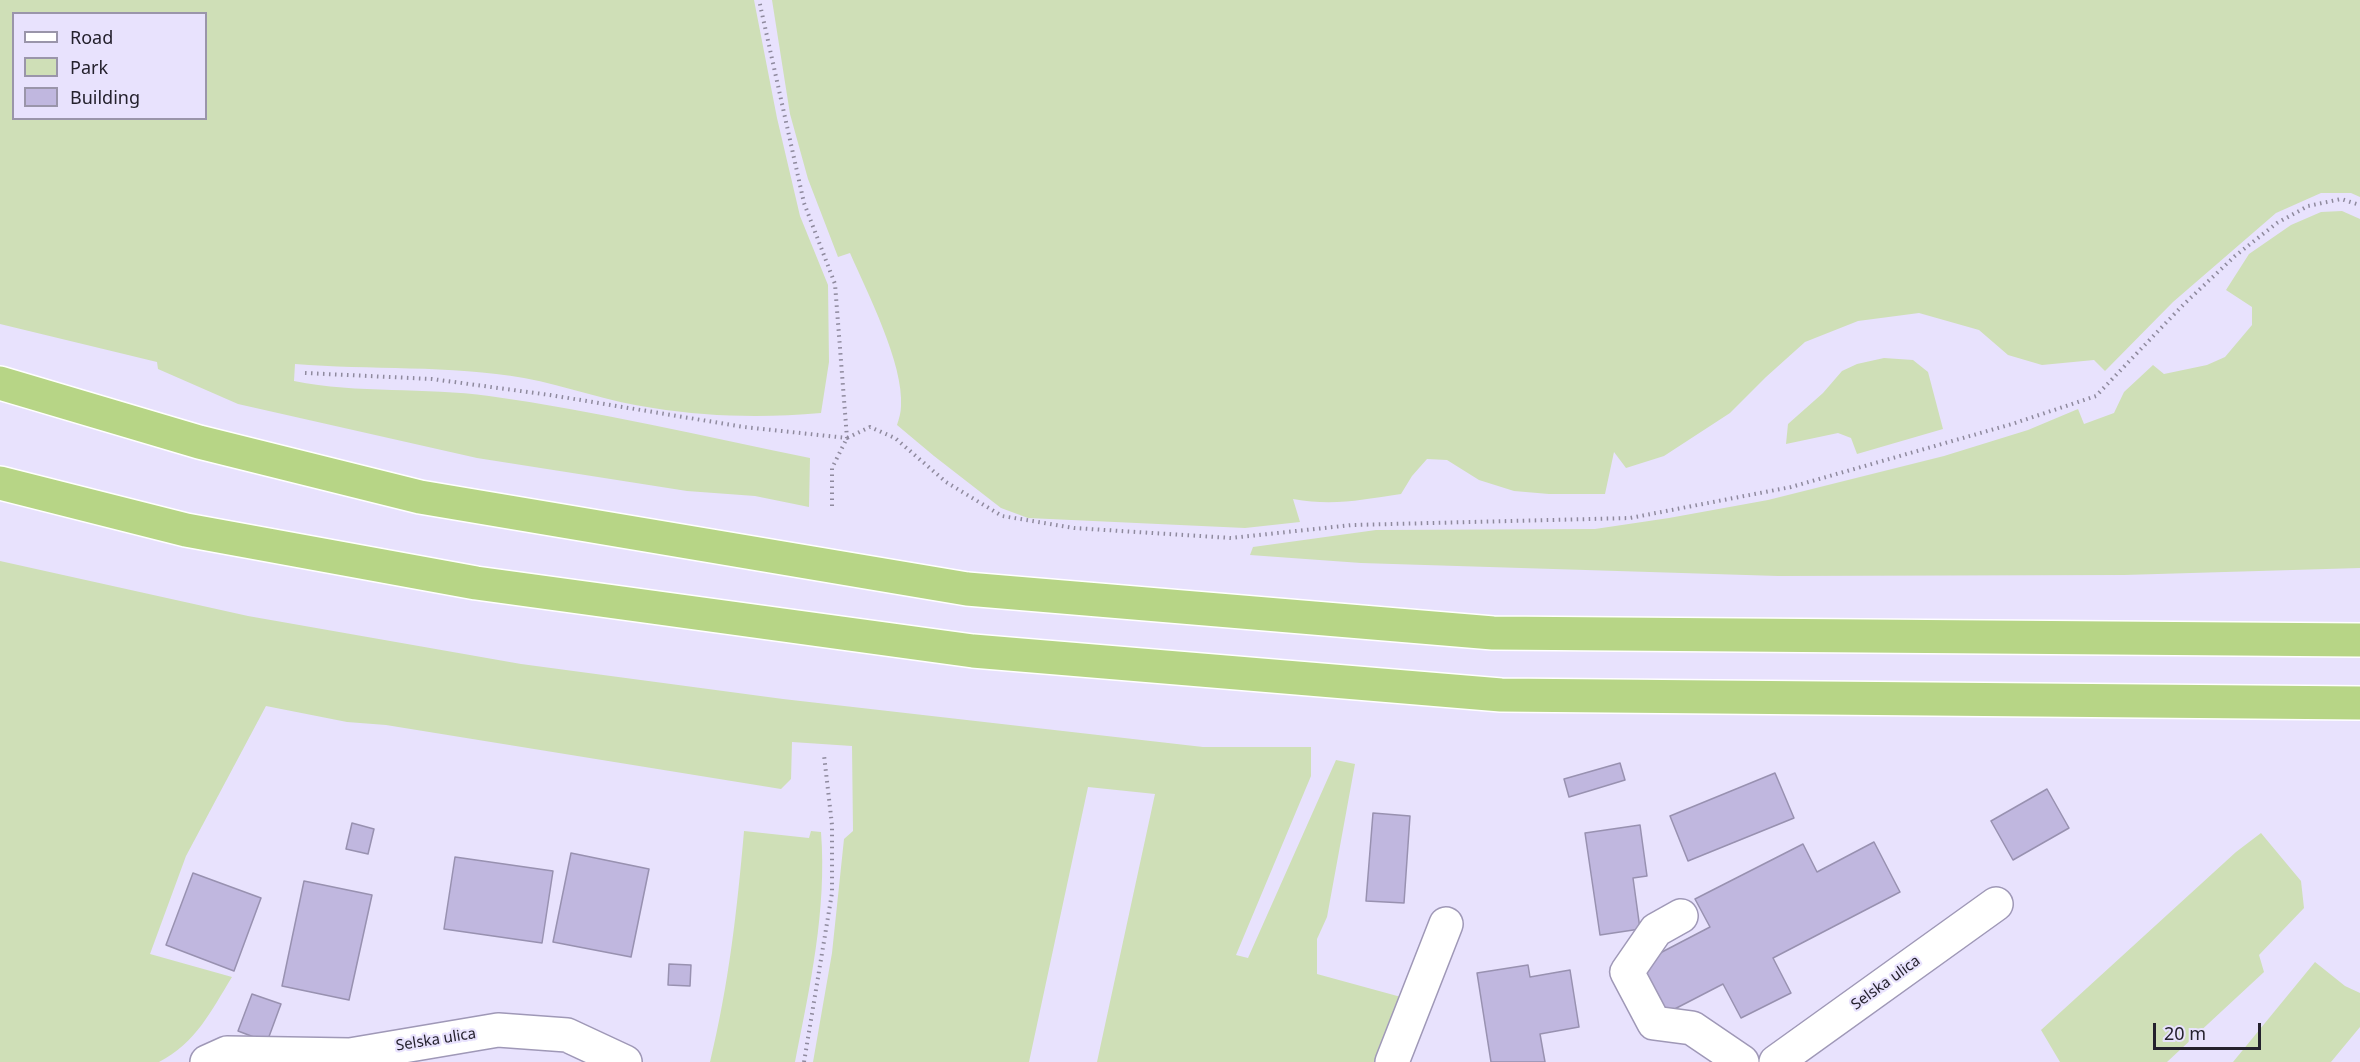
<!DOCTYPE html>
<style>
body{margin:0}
#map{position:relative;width:2360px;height:1062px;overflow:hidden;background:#e8e2fd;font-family:"Noto Sans",sans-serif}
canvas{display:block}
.legend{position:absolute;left:12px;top:12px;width:195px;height:108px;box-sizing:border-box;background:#e8e2fd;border:2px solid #9a95aa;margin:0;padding:8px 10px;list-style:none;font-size:18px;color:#24212d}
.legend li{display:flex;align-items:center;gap:12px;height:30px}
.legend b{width:30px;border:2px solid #9a95aa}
.scale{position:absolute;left:2153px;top:1023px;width:108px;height:27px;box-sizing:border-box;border:3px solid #24212d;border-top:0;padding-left:8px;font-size:18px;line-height:21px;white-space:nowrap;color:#24212d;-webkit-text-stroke:4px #e8e2fd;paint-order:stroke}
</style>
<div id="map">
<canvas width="2360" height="1062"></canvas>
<ul class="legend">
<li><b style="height:8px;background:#fff"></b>Road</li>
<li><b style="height:16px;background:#cfdfb7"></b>Park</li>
<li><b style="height:16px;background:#c0b7df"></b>Building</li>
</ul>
<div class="scale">20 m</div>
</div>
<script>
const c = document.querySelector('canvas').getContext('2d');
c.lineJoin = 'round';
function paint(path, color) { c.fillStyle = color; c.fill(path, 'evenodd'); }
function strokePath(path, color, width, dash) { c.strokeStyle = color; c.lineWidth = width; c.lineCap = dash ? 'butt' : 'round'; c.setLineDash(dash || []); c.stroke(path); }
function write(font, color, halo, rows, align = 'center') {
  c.font = font + ' "Noto Sans",sans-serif'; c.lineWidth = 4.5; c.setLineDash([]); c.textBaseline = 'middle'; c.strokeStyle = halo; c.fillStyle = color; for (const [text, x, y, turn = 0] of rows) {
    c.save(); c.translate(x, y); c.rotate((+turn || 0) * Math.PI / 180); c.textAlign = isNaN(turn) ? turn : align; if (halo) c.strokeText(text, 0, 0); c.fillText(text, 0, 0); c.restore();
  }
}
paint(new Path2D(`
 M0 0H754L777 118 800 216 828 285 829 362 821 413C765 418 709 417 653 408 609 402 567 386 524 378 451 365 369 370 295 364L294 381C358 394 425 387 489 396 597 411 703 436 810 458L809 507 755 496 687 491 477 458 238 404 158 369 157 362 0 324ZM14 14H206V118H14Z
 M772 0H2360V197L2351 193H2321L2276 213 2173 302 2105 371 2094 360 2042 365 2008 355 1979 330 1919 313 1858 321 1805 342 1766 377 1730 413 1664 456 1626 468 1614 452 1605 494H1549L1514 491 1479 480 1447 460 1427 459 1412 476 1401 494C1361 500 1333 506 1293 499L1300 522 1245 528 1028 518 1001 508 934 456 897 425C899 419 901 412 901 406 904 364 867 292 850 253L838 257 808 179 790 114Z
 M2342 211 2360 219V568L2124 575 1778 576 1361 563 1250 555 1253 547 1376 530 1595 529 1669 518 1768 500 1944 456 2028 430 2078 409 2084 424 2114 413 2124 392 2153 365 2164 374 2207 365 2225 357 2252 325V307L2226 290 2249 254 2291 225 2321 212Z
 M1884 358 1913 360 1928 372 1943 429 1857 454 1851 438 1838 433 1786 444 1788 424 1823 393 1842 371 1857 364Z
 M0 561 248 616 521 664 783 699 1203 747H1311V776L1236 955 1248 958 1336 760 1355 764 1327 917 1317 939V974L1401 997 1376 1062H1097L1155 794 1088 787 1029 1062H813L832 953 844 839 853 831 852 746 792 742 791 779 781 789 386 725 347 722 266 706 186 856 150 954 232 977C211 1011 196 1043 159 1062H0Z
 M744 831 809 838 811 831 821 832C827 910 810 986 795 1062H710C729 983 737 911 744 831Z
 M2261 833 2301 881 2304 908 2259 955 2264 972 2167 1062H2060L2041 1030 2236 852Z
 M2315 962 2345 986 2360 993V1027L2331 1062H2233Z`), '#cfdfb7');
const building = new Path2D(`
 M1620 763 1625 780 1569 797 1564 779Z
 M1775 773 1794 818 1688 861 1670 816Z
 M2047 789 2069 828 2013 860 1991 821Z
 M1373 813 1410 816 1404 903 1366 901Z
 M352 823 374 829 368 854 346 849Z
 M1640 825 1647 876 1633 878 1640 929 1600 935 1585 833Z
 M1874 842 1900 892 1773 958 1791 993 1741 1018 1723 984 1663 1015 1637 965 1710 927 1695 899 1803 844 1817 872Z
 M571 853 649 869 631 957 553 942Z
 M455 857 553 871 542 943 444 929Z
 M193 873 261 898 234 971 166 945Z
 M304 881 372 895 349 1000 282 986Z
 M669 964 691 965 690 986 668 985Z
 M1528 965 1530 977 1570 970 1579 1027 1540 1034 1545 1062H1491L1477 973Z
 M252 994 281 1004 267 1042 238 1031Z`);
paint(building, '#c0b7df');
strokePath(building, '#9891b0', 1.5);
const minor = new Path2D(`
 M1681 916 1656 930 1627 972 1654 1023 1692 1028 1742 1062
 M207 1062 227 1053 350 1055 498 1030 567 1035 625 1062
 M1392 1062 1446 924
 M1776 1062 1996 904`);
const motorway = new Path2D(`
 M0 383 199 442 420 497 967 589 1493 633 2360 640
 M0 483 186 530 476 583 973 651 1501 695 2360 703`);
strokePath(minor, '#9f98b7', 36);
strokePath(motorway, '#fff', 36);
strokePath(new Path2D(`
 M305 373 432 379 550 395 744 427 847 438 835 284 804 203 759 0
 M832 506V468L847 438 870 427 895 438 946 482 1002 516 1074 528 1231 538 1352 525 1630 518 1791 487 2012 424 2096 396 2183 305 2235 256 2277 223 2308 206 2341 199 2360 205
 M804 1062 832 893V825L824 755`), '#8f8a9e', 4, [1.5, 4.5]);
strokePath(minor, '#fff', 33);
strokePath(motorway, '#b7d586', 33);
write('15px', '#24212d', '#e8e2fd', [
 ["Selska ulica",1886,983,-36],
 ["Selska ulica",436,1040,-9]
]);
</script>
